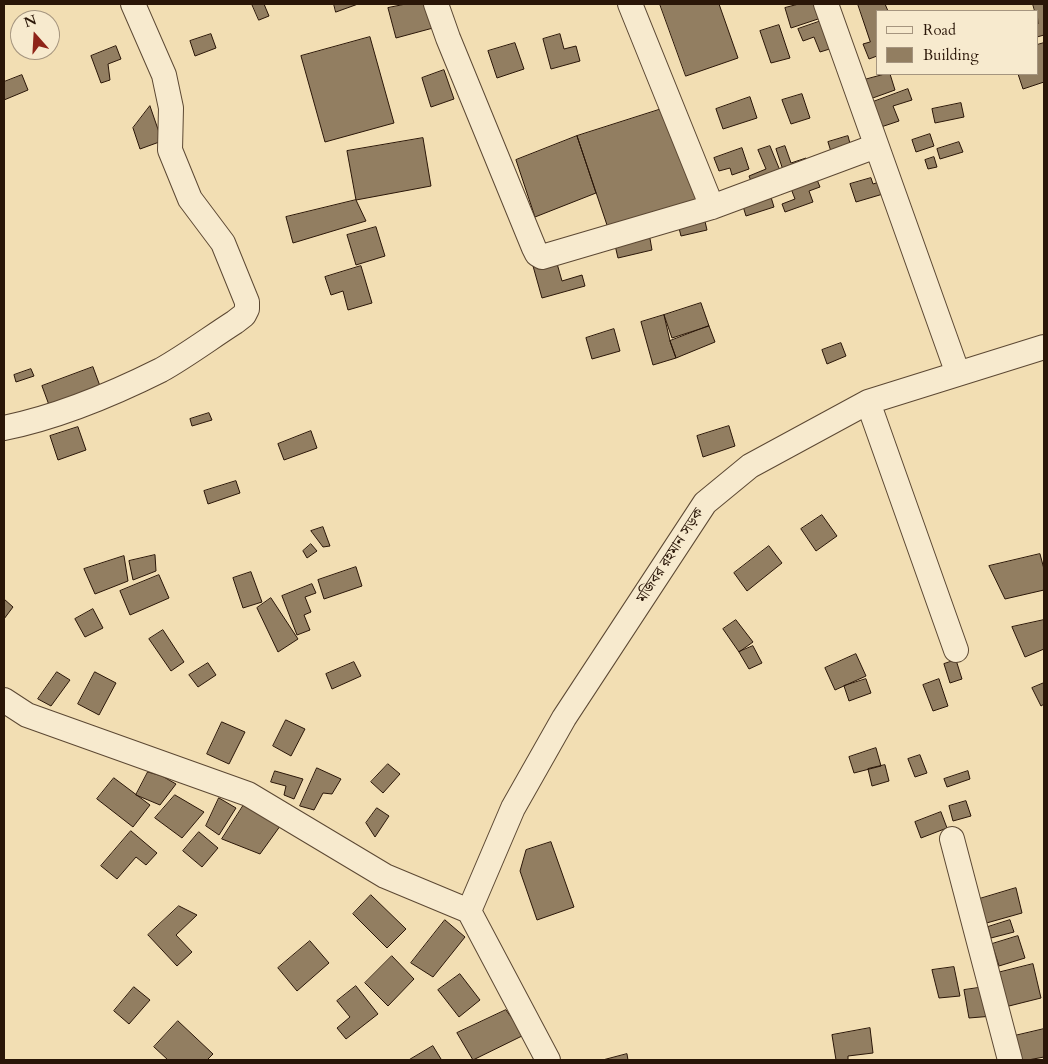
<!DOCTYPE html>
<meta charset="utf-8">
<style>
body{margin:0}
#map{position:relative;width:1048px;height:1064px;overflow:hidden;background:#f2deb3;font-family:Cardo,serif}
canvas{display:block}
.frame{position:absolute;inset:0;border:5px solid #2a1608;pointer-events:none}
.legend{position:absolute;left:876px;top:10px;width:162px;height:65px;box-sizing:border-box;background:#f7eace;border:1px solid #a5957f;margin:0;padding:6px 9px;list-style:none;font-size:15px;color:#2a1608}
.legend li{display:flex;align-items:center;gap:10px;height:25px}
.legend b{width:25px;border:1px solid #a5957f}
.north{position:absolute;left:10px;top:10px;width:50px;height:50px;box-sizing:border-box;background:#f7eace;border:1px solid #a5957f;border-radius:50%;rotate:341deg;font-size:14px;font-weight:700;line-height:20px;text-align:center;color:#2a1608}
.north::after{content:'';display:block;margin:auto;width:18px;height:22px;background:#8f2418;clip-path:polygon(50% 0,100% 100%,50% 72%,0 100%)}
</style>
<div id="map">
<canvas width="1048" height="1064"></canvas>
<div class="frame"></div>
<ul class="legend">
<li><b style="height:6px;background:#f7eace"></b>Road</li>
<li><b style="height:14px;background:#927e61"></b>Building</li>
</ul>
<div class="north">N</div>
</div>
<script>
const c = document.querySelector('canvas').getContext('2d');
c.lineJoin = 'round';
function paint(path, color) { c.fillStyle = color; c.fill(path, 'evenodd'); }
function strokePath(path, color, width, dash) { c.strokeStyle = color; c.lineWidth = width; c.lineCap = dash ? 'butt' : 'round'; c.setLineDash(dash || []); c.stroke(path); }
function write(font, color, halo, rows, align = 'center') {
  c.font = font + ' Cardo,"Noto Serif Bengali",serif'; c.lineWidth = 4; c.setLineDash([]); c.textBaseline = 'middle'; c.strokeStyle = halo; c.fillStyle = color; for (const [text, x, y, turn = 0] of rows) {
    c.save(); c.translate(x, y); c.rotate((+turn || 0) * Math.PI / 180); c.textAlign = isNaN(turn) ? turn : align; if (halo) c.strokeText(text, 0, 0); c.fillText(text, 0, 0); c.restore();
  }
}
const building = new Path2D(`
 M252 4H264L269 16 259 20Z
 M334 4H358L336 12Z
 M406 4H426L433 28 396 38 388 8Z
 M660 4H719L738 58 686 76Z
 M799 4H820L824 17 791 28 785 8Z
 M858 4H885L888 11H877V56L869 59 863 44 870 42Z
 M1033 4H1044V35L1037 37V25L1038 24 1037 11H1035Z
 M827 19 836 47 820 52 814 37 803 41 798 29Z
 M779 25 790 58 771 63 760 31Z
 M211 34 216 48 195 56 190 41Z
 M560 34 564 49 576 46 580 61 551 69 543 39Z
 M370 37 394 123 325 142 301 56Z
 M515 43 524 69 497 78 488 51Z
 M1044 43V82L1023 89 1018 74H1037V45Z
 M116 46 121 59 108 64 110 80 101 83 91 56Z
 M444 70 454 99 431 107 422 78Z
 M885 74H890L895 90 870 99 864 80Z
 M22 75 28 90 4 100V82Z
 M908 89 912 100 893 106 899 121 881 127 873 102Z
 M802 94 810 118 791 124 782 100Z
 M750 97 757 118 723 129 716 109Z
 M961 103 964 117 935 123 932 109Z
 M150 106 162 141 140 149 133 128Z
 M668 107 697 201 608 228 577 136Z
 M930 134 934 146 916 152 912 140Z
 M577 136 596 193 535 217 516 160Z
 M848 136 852 151 833 158 828 142Z
 M423 138 431 186 356 200 347 151Z
 M959 142 963 152 940 159 937 149Z
 M770 146 783 178 754 189 749 176 766 169 758 150Z
 M785 146 791 163 806 158 809 168 785 176 776 149Z
 M742 148 749 169 732 175 730 168 719 171 714 158Z
 M934 157 937 167 928 169 925 160Z
 M816 177 820 187 809 191 813 202 785 212 782 204 795 199 790 186Z
 M871 178 873 184 879 182 883 194 856 202 850 184Z
 M770 194 774 207 746 216 742 203Z
 M356 200 366 221 293 243 286 217Z
 M704 217 707 230 681 236 678 224Z
 M376 227 385 256 356 265 347 235Z
 M649 233 652 250 618 258 614 241Z
 M556 260 562 281 582 275 585 286 542 298 533 266Z
 M361 266 372 303 348 310 343 291 331 295 325 277Z
 M701 303 709 326 672 338 664 315Z
 M664 315 670 341 676 358 653 365 641 322Z
 M709 326 715 342 676 358 670 341Z
 M614 329 620 351 592 359 586 338Z
 M841 343 846 356 827 364 822 350Z
 M93 367 100 386 49 405 42 386Z
 M31 369 34 376 16 382 14 375Z
 M209 413 212 420 192 426 190 419Z
 M729 426 735 446 703 457 697 436Z
 M78 427 86 450 58 460 50 436Z
 M311 431 317 448 284 460 278 444Z
 M236 481 240 493 208 504 204 491Z
 M822 515 837 536 816 551 801 529Z
 M323 527 330 546 323 547 311 531Z
 M311 544 317 551 307 558 303 551Z
 M769 546 782 563 747 591 734 573Z
 M1040 554 1044 569V590L1005 599 989 566Z
 M155 555 156 571 133 580 129 561Z
 M124 556 128 581 95 594 84 569Z
 M356 567 362 586 324 599 318 580Z
 M251 572 262 602 243 608 233 578Z
 M159 575 169 598 130 615 120 591Z
 M312 584 316 593 305 597 311 612 304 615 310 630 297 635 282 596Z
 M271 598 298 639 278 652 257 608Z
 M4 599 13 607 4 619Z
 M93 609 103 628 85 637 75 619Z
 M736 620 753 642 739 652 723 629Z
 M1044 620V649L1025 657 1012 627Z
 M163 630 184 662 171 671 149 639Z
 M753 646 762 663 749 669 739 652Z
 M856 654 866 676 835 690 825 668Z
 M956 660 962 679 950 683 944 664Z
 M354 662 361 676 332 689 326 674Z
 M208 663 216 675 198 687 189 675Z
 M57 672 70 680 51 706 38 699Z
 M95 672 116 683 99 715 78 704Z
 M866 679 871 693 849 701 844 686Z
 M939 679 948 706 933 711 923 685Z
 M1044 683V704L1041 706 1032 688Z
 M286 720 305 729 291 756 273 746Z
 M222 722 245 732 229 764 207 754Z
 M876 748 881 766 854 773 849 757Z
 M920 755 927 773 915 777 908 759Z
 M388 764 400 774 383 793 371 782Z
 M885 765 889 781 872 786 868 769Z
 M317 768 341 779 332 794 323 793 314 810 300 806Z
 M275 771 303 779 294 799 284 795 286 786 271 782Z
 M968 771 970 779 947 787 944 779Z
 M148 772 162 776 176 784 160 805 136 795Z
 M114 778 150 805 133 827 97 799Z
 M175 795 204 812 182 838 155 818Z
 M219 798 236 808 219 835 206 826Z
 M966 801 971 816 953 821 949 806Z
 M245 803 283 822 260 854 222 839Z
 M377 808 389 816 375 837 366 823Z
 M941 812 947 828 921 838 915 822Z
 M131 831 157 853 146 865 136 857 117 879 101 866Z
 M199 832 218 848 202 867 183 851Z
 M551 842 574 907 537 920 520 871 526 850Z
 M1016 888 1022 913 983 924 976 900Z
 M371 895 406 929 387 948 353 914Z
 M179 906 197 915 176 935 192 952 177 966 148 935Z
 M445 920 465 937 433 977 411 963Z
 M1010 920 1014 932 991 938 988 927Z
 M1018 936 1025 958 999 966 992 944Z
 M310 941 329 963 297 991 278 968Z
 M392 956 414 979 388 1006 365 983Z
 M1033 964 1041 998 1001 1008 993 974Z
 M954 967 960 996 939 998 932 970Z
 M460 974 480 1000 459 1017 438 990Z
 M356 986 378 1014 346 1039 337 1028 350 1017 337 1001Z
 M134 987 150 1000 129 1024 114 1011Z
 M985 987 993 1016 969 1018 964 990Z
 M506 1010 524 1035 473 1060 457 1033Z
 M178 1021 213 1054 207 1060H168L154 1047Z
 M870 1028 873 1053 848 1056V1060H836L832 1035Z
 M1044 1029V1057L1028 1060H1014L1010 1037Z
 M433 1046 441 1059 439 1060H409Z
 M627 1054 628 1060H603Z`);
paint(building, '#927e61');
strokePath(building, '#2a1608', 1);
const street = new Path2D(`
 M436 4 448 38 534 248 537 254 542 257 712 207 876 146
 M630 4 712 207
 M826 4 958 374
 M868 402 956 650
 M4 428C58 417 111 395 161 370 186 356 210 338 235 322L244 315 247 309V302L223 243 190 199 170 150 171 108 164 75 133 4
 M4 700 27 715 248 794 385 876 469 911 548 1060
 M952 839 1010 1060
 M469 911 513 808 564 718 705 503 750 466 868 402 1044 347`);
strokePath(street, '#5c4833', 26);
strokePath(street, '#f7eace', 24);
write('15px', '#2a1608', '#f7eace', [
 ["মজিবর রহমান সড়ক",671,556,-57]
]);
</script>
